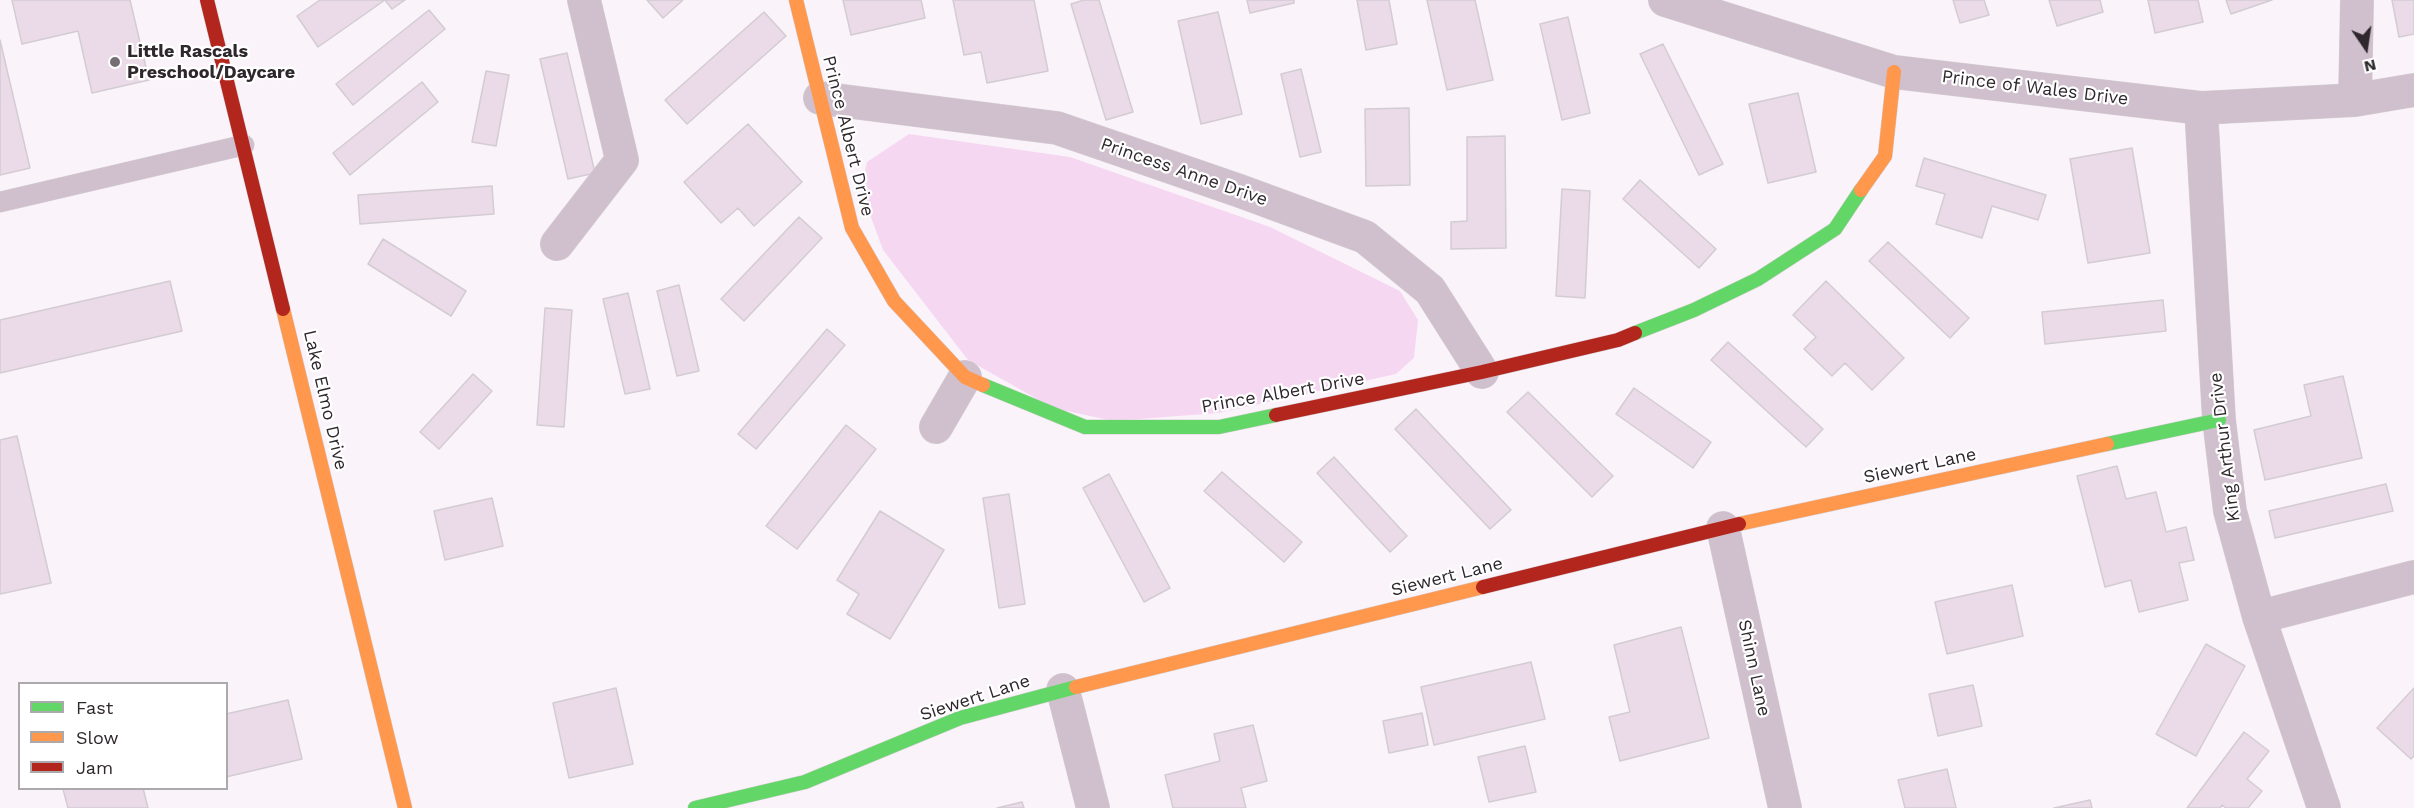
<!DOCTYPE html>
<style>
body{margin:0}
#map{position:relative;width:2414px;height:808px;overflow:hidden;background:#faf3f9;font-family:"Work Sans",sans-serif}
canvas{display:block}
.legend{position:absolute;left:18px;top:682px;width:210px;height:108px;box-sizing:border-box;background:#fff;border:2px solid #aba9ab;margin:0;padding:8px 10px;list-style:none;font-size:18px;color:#2e282d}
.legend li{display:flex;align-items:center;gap:12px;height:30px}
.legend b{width:30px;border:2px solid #aba9ab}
.north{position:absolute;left:2336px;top:18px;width:60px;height:60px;-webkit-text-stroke:4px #fff;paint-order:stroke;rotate:167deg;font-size:16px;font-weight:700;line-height:24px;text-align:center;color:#2e282d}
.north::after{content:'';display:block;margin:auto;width:21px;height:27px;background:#2e282d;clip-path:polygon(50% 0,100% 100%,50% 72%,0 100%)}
</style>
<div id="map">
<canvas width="2414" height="808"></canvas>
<ul class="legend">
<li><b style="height:8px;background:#63d668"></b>Fast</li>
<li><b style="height:8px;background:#ff974d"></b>Slow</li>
<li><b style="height:8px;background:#b3261e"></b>Jam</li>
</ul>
<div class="north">N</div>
</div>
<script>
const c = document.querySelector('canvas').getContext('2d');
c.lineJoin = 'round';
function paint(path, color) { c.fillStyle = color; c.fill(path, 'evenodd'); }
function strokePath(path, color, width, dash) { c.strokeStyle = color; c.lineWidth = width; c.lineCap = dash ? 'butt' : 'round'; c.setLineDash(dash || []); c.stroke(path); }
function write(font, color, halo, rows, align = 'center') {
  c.font = font + ' "Work Sans",sans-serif'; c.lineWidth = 4.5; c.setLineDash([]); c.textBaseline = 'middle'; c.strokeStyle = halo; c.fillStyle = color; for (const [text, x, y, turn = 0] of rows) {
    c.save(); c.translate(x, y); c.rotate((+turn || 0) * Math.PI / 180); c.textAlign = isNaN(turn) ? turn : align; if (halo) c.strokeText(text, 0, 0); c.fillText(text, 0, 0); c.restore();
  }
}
paint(new Path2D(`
 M909 134 1070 157 1270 227 1400 291 1418 320 1414 358 1396 374 1218 413 1113 421 1053 408 968 360 883 250 861 190 867 162Z`), '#f6d7f2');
const building = new Path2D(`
 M12 0H130L149 80 92 93 78 31 22 44Z
 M320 0H385L318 47 297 16Z
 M385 0H405L392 9Z
 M647 0H683L663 18Z
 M843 0H921L925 18 851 35Z
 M953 0H1034L1048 71 987 83 981 52 964 55Z
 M1084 0H1099L1133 112 1106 120 1071 4Z
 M1247 0H1294V3L1250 13Z
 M1357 0H1389L1397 44 1366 50Z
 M1427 0H1475L1493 80 1447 90Z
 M1953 0H1984L1989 15 1960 23Z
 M2049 0H2100L2103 12 2057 26Z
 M2148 0H2198L2203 22 2155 33Z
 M2226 0H2272L2231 14Z
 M2392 0H2414V34L2399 37Z
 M429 10 445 29 353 105 336 84Z
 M764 12 786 36 687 124 665 100Z
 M1218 12 1242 114 1201 124 1178 21Z
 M1568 17 1590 113 1562 120 1540 24Z
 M0 40 30 168 0 175Z
 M1663 44 1723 164 1699 175 1640 54Z
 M567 53 595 173 568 179 540 59Z
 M1301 69 1321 152 1300 157 1281 74Z
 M486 71 509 75 496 146 472 142Z
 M422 82 438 102 350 175 333 153Z
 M1798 93 1816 172 1768 183 1749 104Z
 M1409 108 1410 185 1366 186 1365 109Z
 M748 124 802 182 754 226 738 208 721 223 684 182Z
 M1505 136 1506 248 1451 249V222L1467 221V137Z
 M2132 148 2150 253 2088 263 2070 159Z
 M1924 158 2046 195 2038 220 1992 206 1982 238 1936 224 1945 194 1916 186Z
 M1640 180 1716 249 1699 268 1623 199Z
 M492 186 494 214 360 224 358 195Z
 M1562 189 1590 191 1585 298 1556 296Z
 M799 217 822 238 744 321 721 299Z
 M383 239 466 291 451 316 368 264Z
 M1888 242 1969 318 1950 338 1869 261Z
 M170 281 182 331 0 373V320Z
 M1826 281 1904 358 1872 390 1845 363 1832 376 1804 349 1816 337 1793 315Z
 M679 285 699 371 677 376 657 291Z
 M628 293 650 389 625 394 603 299Z
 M2163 300 2166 331 2045 344 2042 312Z
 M545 308 572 310 564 427 537 425Z
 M827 329 845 345 756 449 738 434Z
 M1728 342 1823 429 1806 447 1711 360Z
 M473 374 492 391 439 449 420 432Z
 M2343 376 2362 458 2265 480 2254 430 2311 416 2304 385Z
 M1634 388 1711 442 1693 468 1616 414Z
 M1528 392 1613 476 1592 497 1507 412Z
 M1416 409 1511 510 1490 529 1395 429Z
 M846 425 876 449 797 549 766 526Z
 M17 436 51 583 0 594V440Z
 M1334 457 1407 536 1390 552 1317 473Z
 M2117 466 2126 499 2156 492 2166 532 2186 527 2194 560 2179 563 2188 600 2139 612 2131 580 2105 587 2077 476Z
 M1222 472 1302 542 1284 562 1204 491Z
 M1109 474 1170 588 1144 602 1083 488Z
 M2386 484 2393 511 2275 538 2269 511Z
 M1009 494 1025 604 999 608 983 498Z
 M492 498 503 546 445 560 434 511Z
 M880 511 944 550 890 639 847 614 859 594 837 580Z
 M2012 585 2023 636 1947 654 1935 602Z
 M1681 627 1709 738 1620 761 1609 717 1630 712 1614 645Z
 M2206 644 2245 666 2196 756 2156 734Z
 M1531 662 1545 719 1434 745 1421 687Z
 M1973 685 1982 726 1938 736 1929 694Z
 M616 688 633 764 569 778 553 703Z
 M2414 688V756L2411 759 2377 728Z
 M288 700 302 759 226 777V714Z
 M1422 713 1428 745 1389 753 1383 721Z
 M1253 725 1267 781 1241 788 1246 808H1173L1165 775 1220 761 1214 734Z
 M2244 732 2269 751 2247 779 2262 791 2248 808H2226L2222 805 2220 808H2187Z
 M1525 746 1536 792 1489 802 1478 757Z
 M1947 769 1956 808H1905L1898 780Z
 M143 788 148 808H68L63 789Z
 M2090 800 2092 808H2054Z
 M1022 802 1024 808H997Z`);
paint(building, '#ebdbe9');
strokePath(building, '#d3ccd2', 1.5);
const lane = new Path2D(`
 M0 202 244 145`);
const street = new Path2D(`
 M1665 0 1894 72 2201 108 2355 100 2414 90
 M820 98 1057 128 1240 191 1365 237 1430 290 1482 372
 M2355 100 2357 0
 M2201 108 2219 420 2230 511 2259 617 2324 808
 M557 244 622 160 584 0
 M936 427 965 377
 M1723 528 1785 808
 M2259 617 2414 577
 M1063 690 1093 808`);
const fast = new Path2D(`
 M1635 333 1694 310 1758 279 1835 229 1861 190
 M983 385 1085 427H1219L1276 415
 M2107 444 2219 420
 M695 808 805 782 960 718 1076 687`);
const slow = new Path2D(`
 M796 0 852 228 894 301 965 377 983 385
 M1861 190 1885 156 1894 72
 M283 309 405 808
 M1739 524 2107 444
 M1076 687 1483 587`);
const jam = new Path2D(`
 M207 0 283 309
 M1276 415 1482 372 1618 340 1635 333
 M1483 587 1739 524`);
strokePath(lane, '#d4cfd3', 21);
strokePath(street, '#d4cfd3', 34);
strokePath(fast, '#d4cfd3', 15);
strokePath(slow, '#d4cfd3', 15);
strokePath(jam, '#d4cfd3', 15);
strokePath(lane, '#d0c0ce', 20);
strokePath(street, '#d0c0ce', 33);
strokePath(fast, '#63d668', 14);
strokePath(slow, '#ff974d', 14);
strokePath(jam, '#b3261e', 14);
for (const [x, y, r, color] of [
 [115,62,6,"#756f74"]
]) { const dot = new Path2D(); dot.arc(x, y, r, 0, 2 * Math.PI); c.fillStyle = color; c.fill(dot); strokePath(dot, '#fff', 2); }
write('bold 18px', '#2e282d', '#fff', [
 ["Little Rascals",127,52],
 ["Preschool/Daycare",127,73]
], 'left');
write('18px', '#2e282d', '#fff', [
 ["Prince of Wales Drive",2035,88,7],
 ["Prince Albert Drive",848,136,76],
 ["Princess Anne Drive",1184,172,19],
 ["Prince Albert Drive",1283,393,-10],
 ["Lake Elmo Drive",325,400,77],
 ["King Arthur Drive",2225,447,-97],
 ["Siewert Lane",1920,466,-12],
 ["Siewert Lane",1447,577,-14],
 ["Shinn Lane",1754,668,78],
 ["Siewert Lane",975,698,-18]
]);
</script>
